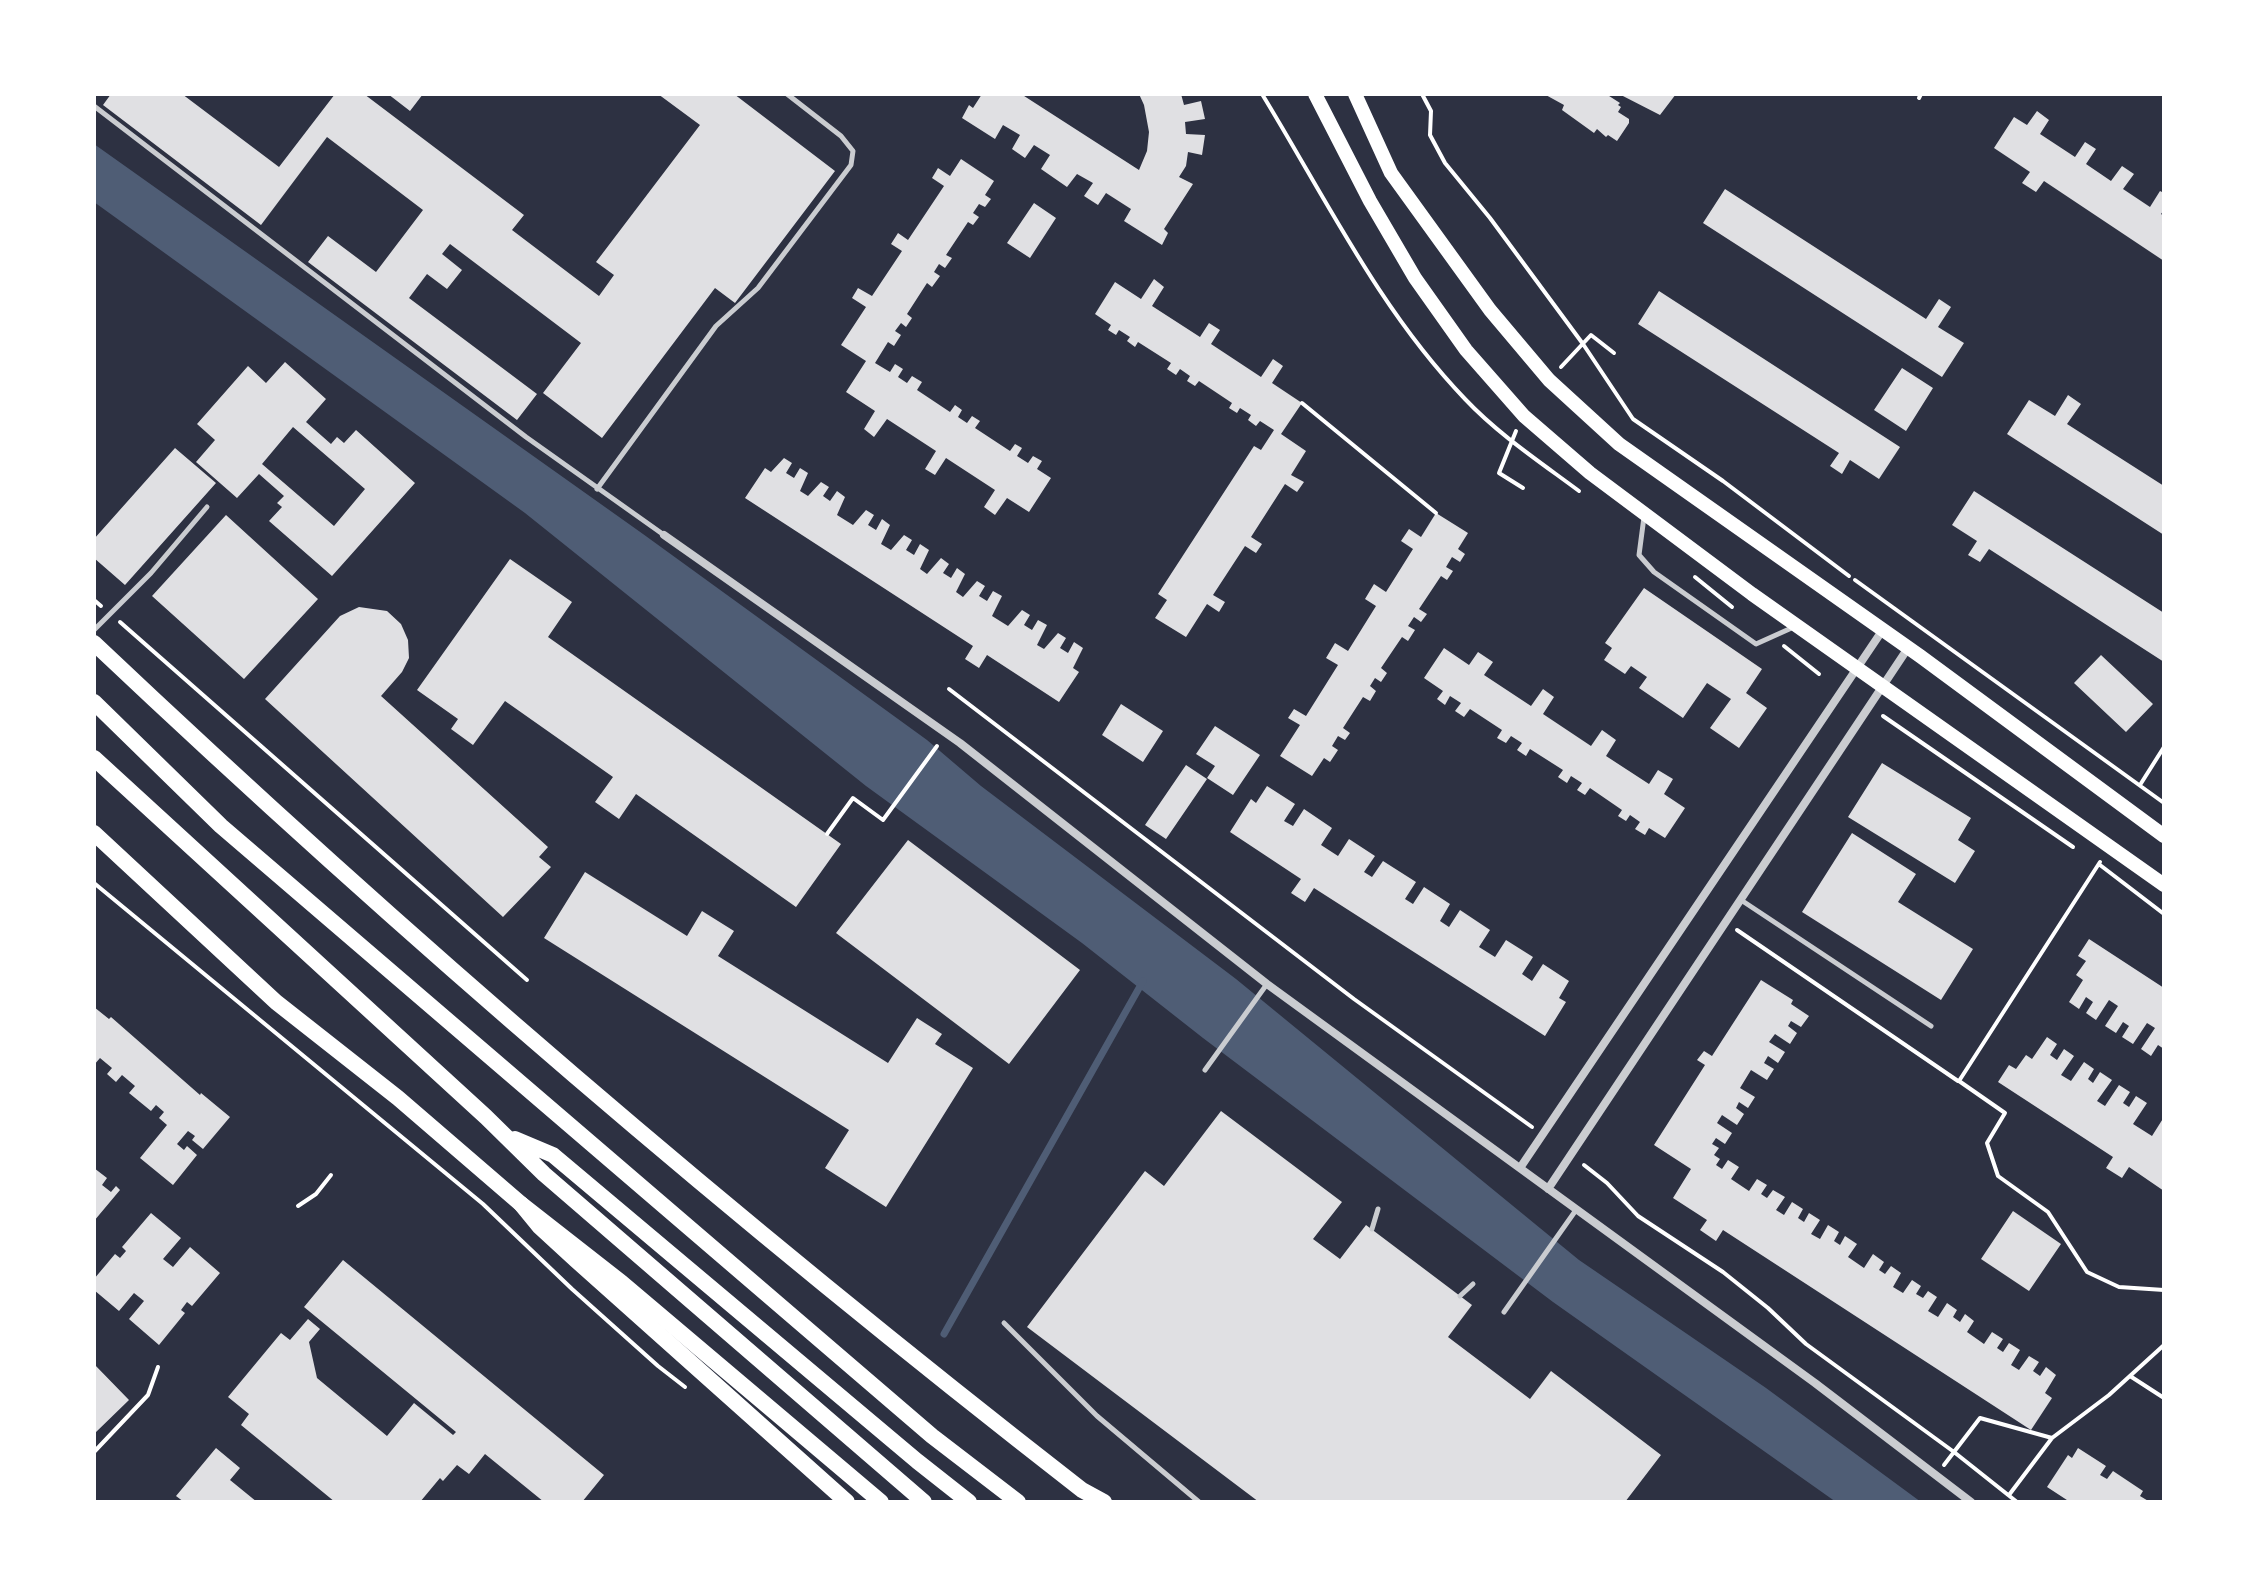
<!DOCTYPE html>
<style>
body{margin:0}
#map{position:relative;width:2258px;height:1596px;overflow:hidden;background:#2d3142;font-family:"Fira Sans Condensed",sans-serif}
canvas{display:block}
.frame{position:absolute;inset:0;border:96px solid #fff;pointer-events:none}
</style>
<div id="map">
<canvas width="2258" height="1596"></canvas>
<div class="frame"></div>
</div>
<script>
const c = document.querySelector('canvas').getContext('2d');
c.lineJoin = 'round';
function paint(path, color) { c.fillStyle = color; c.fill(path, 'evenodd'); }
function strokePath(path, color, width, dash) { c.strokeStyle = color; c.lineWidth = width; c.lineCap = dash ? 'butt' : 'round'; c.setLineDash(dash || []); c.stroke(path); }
paint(new Path2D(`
 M94 144 643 534 927 740 981 786 1236 979 1579 1260 1766 1388 1921 1502H1836L1553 1302 1203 1038 1082 943 866 786 525 513 94 202Z`), '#4f5d75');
strokePath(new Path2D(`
 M944 1334 1143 981`), '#4f5d75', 7);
paint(new Path2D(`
 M111 94H182L279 167 335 94H364L524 215 512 230 599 296 614 275 596 262 700 125 658 94H734L835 171 735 303 715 288 602 438 543 393 581 343 450 244 442 254 462 270 447 289 427 274 409 298 537 394 517 420 308 262 328 236 376 272 423 210 327 137 261 225 103 105Z
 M388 94H423L410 111Z
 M982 94H1021L1139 170 1147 151 1149 132 1144 105 1139 94H1181L1184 105 1201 101 1205 119 1185 122 1186 134 1205 135 1202 155 1188 152 1186 166 1179 177 1193 184 1164 229 1168 233 1162 245 1124 221 1131 209 1106 193 1098 205 1084 196 1093 183 1077 174 1067 187 1041 169 1050 155 1034 145 1025 158 1012 149 1020 135 1003 125 995 139 962 118 969 105 973 108Z
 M1544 94H1606L1620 103 1618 105 1621 107 1618 112 1629 119V123L1617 141 1608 135 1606 137 1597 129 1594 133 1562 110 1564 105Z
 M1619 94H1676L1660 115Z
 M2037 111 2049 120 2040 134 2075 157 2085 142 2096 149 2086 164 2111 181 2122 166 2134 174 2123 189 2150 207 2160 191 2164 193V210L2161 214 2164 216V261L2044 181 2036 192 2022 183 2030 172 1994 148 2014 117 2027 125Z
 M961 159 994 181 985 195 991 199 985 207 979 204 973 213 979 217 973 225 968 222 946 255 952 258 945 268 939 264 934 272 940 276 932 287 927 283 907 314 912 318 906 327 901 323 895 331 901 335 894 346 888 342 875 363 890 372 895 364 903 369 898 377 907 383 912 376 922 382 917 390 950 412 955 405 962 410 958 417 967 423 972 416 980 421 975 428 1010 451 1015 444 1022 448 1017 456 1028 463 1033 456 1042 461 1037 469 1051 478 1029 512 1007 498 995 515 984 507 995 490 946 458 935 475 925 469 936 451 887 419 874 437 864 429 875 411 846 392 866 361 841 345 866 307 852 298 858 288 872 296 902 251 891 244 898 233 908 240 944 186 932 178 938 168 950 176Z
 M1725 189 1926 319 1939 299 1951 307 1938 327 1964 343 1942 377 1703 223Z
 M1034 203 1056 218 1030 258 1007 243Z
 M1154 279 1164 287 1152 306 1200 337 1209 323 1220 330 1211 344 1261 377 1273 359 1283 366 1272 383 1302 403 1281 434 1306 451 1291 475 1304 482 1297 492 1285 484 1251 537 1262 544 1256 553 1245 546 1213 595 1225 602 1219 612 1207 604 1186 637 1155 618 1167 600 1158 594 1254 446 1261 450 1274 430 1260 421 1256 426 1248 420 1251 415 1240 408 1237 413 1229 408 1232 403 1199 381 1195 386 1187 381 1190 376 1180 369 1176 375 1167 369 1171 363 1138 342 1135 347 1127 341 1130 337 1119 330 1116 335 1108 330 1111 325 1095 314 1115 282 1141 299Z
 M1659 291 1900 447 1879 479 1850 460 1842 474 1830 466 1839 453 1638 324Z
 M285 362 326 399 306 422 331 444 337 437 344 443 356 430 415 483 332 576 269 521 282 507 277 503 284 496 259 474 237 498 196 462 215 440 197 424 248 366 266 383ZM293 427 365 489 334 526 262 464Z
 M1902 368 1933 388 1906 431 1874 410Z
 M2068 395 2081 404 2067 424 2164 486V535L2007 434 2029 400 2055 416Z
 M175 448 216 483 125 585 94 558V539Z
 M784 458 792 463 786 473 794 478 800 468 808 473 800 491 808 496 821 482 829 487 823 496 830 501 837 491 845 497 837 515 853 525 866 510 874 515 868 525 876 530 882 519 890 525 881 544 891 550 904 535 912 540 906 550 914 555 920 544 929 550 920 569 927 574 941 558 949 564 943 573 951 578 957 568 965 574 956 592 963 597 977 581 985 586 979 596 987 601 993 591 1002 596 992 616 1008 626 1022 610 1030 615 1024 625 1032 630 1038 620 1047 625 1037 645 1044 649 1058 633 1066 638 1060 648 1068 653 1074 642 1083 648 1073 668 1079 672 1059 702 987 655 979 668 965 659 973 646 745 498 765 468 771 472Z
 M1974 491 2164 613V662L1989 549 1980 562 1968 555 1977 541 1952 525Z
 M1436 513 1468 533 1458 549 1465 554 1460 562 1452 557 1446 567 1453 571 1447 580 1441 576 1419 609 1427 614 1421 622 1414 617 1408 626 1415 630 1408 641 1402 637 1381 668 1387 673 1381 682 1375 678 1370 686 1376 691 1370 701 1363 697 1343 728 1350 733 1345 740 1338 736 1332 746 1338 750 1330 762 1324 758 1312 776 1280 756 1300 725 1288 718 1294 709 1306 716 1338 665 1326 658 1335 643 1348 651 1376 606 1365 599 1374 584 1386 592 1413 549 1401 541 1409 529 1421 537Z
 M226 515 318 599 244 679 152 596Z
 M510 559 572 602 548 637 841 844 796 907 636 794 619 819 595 802 613 777 505 701 473 745 451 729 458 719 417 690Z
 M1644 588 1762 669 1746 693 1767 708 1739 748 1710 728 1731 699 1707 683 1683 718 1639 688 1647 677 1631 666 1625 674 1604 660 1612 648 1605 643Z
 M359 607 387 611 401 624 408 640 409 658 402 672 381 696 548 847 539 857 551 867 503 917 265 699 340 616Z
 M1444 648 1469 665 1478 652 1493 662 1484 675 1531 706 1543 689 1554 697 1543 714 1591 746 1602 730 1616 740 1606 756 1649 784 1658 770 1673 779 1664 794 1685 808 1665 838 1649 828 1645 835 1635 829 1640 822 1630 815 1626 821 1618 816 1622 810 1590 788 1585 795 1577 790 1582 783 1571 776 1567 783 1558 777 1563 770 1530 749 1526 756 1517 750 1522 743 1511 736 1506 743 1497 738 1502 730 1470 709 1464 717 1455 711 1461 703 1450 696 1445 705 1437 699 1443 691 1424 678Z
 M2101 655 2153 704 2126 732 2074 683Z
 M1121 704 1163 731 1143 762 1102 735Z
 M1215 726 1260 755 1233 795 1207 778 1215 766 1196 754Z
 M1882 763 1971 818 1958 840 1975 851 1955 883 1848 817Z
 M1186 765 1207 779 1166 839 1145 825Z
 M1267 786 1295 804 1284 821 1293 826 1304 809 1332 828 1321 845 1338 856 1349 839 1375 856 1364 872 1372 877 1383 861 1416 882 1405 899 1413 904 1424 887 1450 904 1440 921 1449 927 1460 910 1490 930 1479 947 1495 957 1506 940 1533 957 1522 974 1532 981 1543 964 1569 981 1559 998 1566 1002 1545 1036 1314 888 1305 902 1291 893 1301 879 1230 832 1251 799 1256 803Z
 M1852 833 1916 874 1898 902 1973 949 1941 1000 1802 912Z
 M908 840 1080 970 1009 1064 836 933Z
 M585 872 687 936 702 911 734 931 718 956 888 1063 917 1018 942 1034 935 1044 973 1068 886 1207 825 1168 849 1130 544 938Z
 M2089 939 2164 988V1049L2158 1045 2151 1056 2141 1049 2155 1028 2147 1023 2133 1044 2122 1037 2129 1026 2123 1022 2116 1033 2105 1026 2118 1006 2109 1000 2096 1020 2086 1013 2093 1002 2086 997 2079 1009 2069 1002 2083 980 2076 975 2086 961 2078 956Z
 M1761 980 1793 1000 1791 1004 1809 1016 1801 1027 1791 1021 1788 1026 1797 1033 1790 1044 1775 1034 1769 1042 1785 1052 1778 1063 1768 1056 1764 1063 1774 1069 1767 1080 1751 1070 1740 1088 1755 1097 1748 1108 1739 1102 1736 1108 1744 1114 1737 1125 1722 1115 1717 1123 1732 1133 1725 1144 1716 1138 1712 1144 1719 1148 1714 1155 1720 1159 1716 1165 1722 1169 1728 1160 1739 1167 1731 1179 1749 1191 1757 1179 1767 1185 1761 1194 1767 1198 1773 1190 1785 1197 1776 1210 1784 1215 1792 1202 1803 1209 1798 1218 1804 1222 1809 1213 1820 1220 1811 1234 1820 1239 1828 1225 1839 1232 1834 1241 1840 1245 1845 1236 1857 1244 1848 1257 1864 1268 1873 1254 1884 1262 1879 1270 1885 1274 1891 1266 1901 1273 1893 1287 1903 1293 1912 1280 1921 1286 1916 1294 1923 1298 1928 1291 1937 1297 1928 1311 1938 1317 1947 1303 1957 1310 1953 1317 1960 1322 1965 1314 1974 1321 1967 1332 1984 1344 1992 1332 2003 1339 1997 1348 2003 1352 2009 1343 2020 1350 2011 1365 2019 1370 2029 1356 2039 1362 2033 1371 2040 1376 2046 1367 2056 1375 2045 1393 2052 1398 2031 1430 1723 1230 1716 1241 1700 1230 1707 1220 1673 1198 1691 1169 1654 1145 1705 1065 1697 1060 1704 1051 1712 1056Z
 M94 1007 109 1019 111 1017 200 1095 201 1093 230 1117 203 1149 192 1140 195 1136 188 1131 177 1144 184 1150 187 1146 197 1155 173 1185 140 1158 167 1125 159 1118 164 1112 156 1105 151 1111 129 1093 135 1086 122 1075 116 1082 107 1074 112 1068 100 1058 94 1065Z
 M2047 1037 2057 1044 2050 1055 2057 1060 2064 1049 2074 1056 2061 1075 2071 1081 2084 1062 2094 1069 2088 1079 2093 1083 2100 1072 2112 1080 2097 1101 2105 1106 2119 1085 2130 1092 2123 1103 2129 1107 2136 1096 2147 1103 2133 1124 2152 1136 2164 1117V1191L2129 1167 2122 1178 2106 1168 2113 1157 1998 1082 2009 1065 2016 1069 2026 1055 2032 1059Z
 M1221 1111 1342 1202 1313 1239 1340 1259 1366 1225 1472 1305 1448 1337 1530 1399 1551 1371 1661 1455 1625 1502H1259L1027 1327 1145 1171 1164 1186Z
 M94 1168 107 1178 102 1185 111 1192 116 1186 120 1190 94 1221Z
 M2013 1211 2061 1244 2029 1291 1981 1259Z
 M151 1213 181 1238 163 1259 173 1267 190 1247 220 1273 192 1306 187 1302 181 1310 185 1313 159 1345 129 1319 144 1301 134 1293 119 1311 94 1290V1279L115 1254 120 1258 126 1251 122 1247Z
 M343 1260 604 1475 582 1502H544L485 1454 469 1474 457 1465 443 1481 440 1478 420 1502H335L241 1425 249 1414 228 1397 281 1333 290 1340 308 1319 320 1329 309 1342 317 1378 387 1436 414 1403 453 1435 456 1432 304 1307Z
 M94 1364 129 1400 94 1434Z
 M216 1448 240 1468 230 1480 257 1502H184L176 1496Z
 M2078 1448 2106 1466 2100 1475 2107 1479 2113 1471 2143 1491 2140 1496 2150 1502H2070L2047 1487 2068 1455 2072 1458Z`), '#e0e0e3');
strokePath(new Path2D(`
 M1262 94C1325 197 1380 311 1465 399 1498 434 1540 462 1579 491
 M1422 94 1431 111 1430 135 1445 163 1490 218 1583 344 1633 419 1723 481 1849 576
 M1919 98 1921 94
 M1561 367 1591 335 1614 353
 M1302 403 1436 513
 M1516 431 1499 473 1523 488
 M1695 577 1732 607
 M1855 580 2164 803
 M94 600 101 606
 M120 622 527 980
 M1784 646 1819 674
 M949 689 1354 999 1532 1127
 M1883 716 2073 847
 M2140 785 2164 747
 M827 834 853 798 883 820 937 746
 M2100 862 1959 1081 2005 1113 1987 1143 1998 1176 2048 1212 2087 1272 2119 1287 2164 1290
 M2100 865 2164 914
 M94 883 483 1204 572 1289 658 1366 685 1387
 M1737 930 1958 1081
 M1584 1165 1607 1183 1638 1216 1723 1272 1768 1308 1806 1344 1954 1452 2017 1502
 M298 1206 316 1194 331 1175
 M2130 1376 2164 1398
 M94 1452 148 1395 158 1367
 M1944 1465 1980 1418 2052 1438
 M2009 1495 2052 1438 2109 1395 2164 1345`), '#fff', 4);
strokePath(new Path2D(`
 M94 106 526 437 664 535
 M597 489 716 326 758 288 851 165 853 151 841 136 787 94
 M1644 517 1639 555 1654 572 1756 644 1796 626
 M94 630 151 573 207 507
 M1741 900 1931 1026
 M1205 1070 1267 984
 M1372 1229 1378 1209
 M1460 1296 1473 1284
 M1504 1312 1576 1210
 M1004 1323 1097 1416 1199 1502`), '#caccd0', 5);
strokePath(new Path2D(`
 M664 535 960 743 1267 984 1815 1383 1971 1502
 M1520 1168 1882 631
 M1548 1189 1908 648`), '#caccd0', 8);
strokePath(new Path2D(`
 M1315 94 1370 201 1415 278 1466 350 1524 416 1590 473 1752 594 2164 885
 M1355 94 1391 173 1490 310 1549 380 1619 444 1920 656 2164 836`), '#fff', 14);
strokePath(new Path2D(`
 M94 643C409 941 740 1224 1082 1490L1104 1502
 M94 833 276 1002 398 1098 521 1204 539 1226 576 1260 847 1502`), '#fff', 16);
strokePath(new Path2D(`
 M94 702 221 826 932 1436 1018 1502
 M94 758 486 1117 544 1174 924 1502
 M515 1139 553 1155 917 1461 969 1502
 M521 1204 622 1283 881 1502`), '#fff', 16);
</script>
